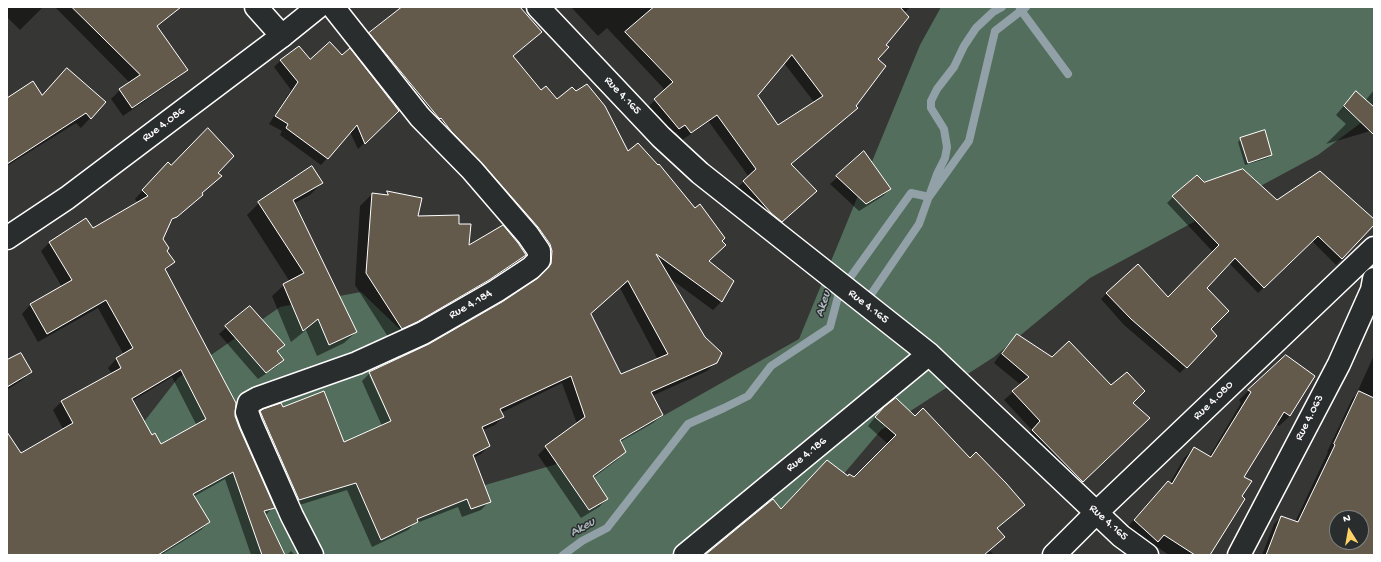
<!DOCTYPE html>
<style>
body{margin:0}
#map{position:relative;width:1381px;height:562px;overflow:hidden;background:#363634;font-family:"Gochi Hand",sans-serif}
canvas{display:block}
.frame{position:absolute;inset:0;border:8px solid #fff;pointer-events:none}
.north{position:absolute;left:1329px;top:510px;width:40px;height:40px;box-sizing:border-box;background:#2a2d2e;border:1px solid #7f8182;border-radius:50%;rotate:349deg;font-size:11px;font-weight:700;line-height:16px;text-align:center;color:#fff}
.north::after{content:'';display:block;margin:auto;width:14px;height:18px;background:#ffd166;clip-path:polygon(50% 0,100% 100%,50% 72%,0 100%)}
</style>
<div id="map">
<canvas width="1381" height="562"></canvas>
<div class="frame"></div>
<div class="north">N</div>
</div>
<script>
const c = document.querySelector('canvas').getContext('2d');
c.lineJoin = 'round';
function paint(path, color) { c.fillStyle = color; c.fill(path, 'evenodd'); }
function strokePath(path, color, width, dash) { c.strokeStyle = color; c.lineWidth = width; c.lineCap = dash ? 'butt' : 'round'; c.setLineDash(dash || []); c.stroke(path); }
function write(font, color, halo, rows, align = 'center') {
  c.font = font + ' "Gochi Hand",sans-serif'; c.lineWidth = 3; c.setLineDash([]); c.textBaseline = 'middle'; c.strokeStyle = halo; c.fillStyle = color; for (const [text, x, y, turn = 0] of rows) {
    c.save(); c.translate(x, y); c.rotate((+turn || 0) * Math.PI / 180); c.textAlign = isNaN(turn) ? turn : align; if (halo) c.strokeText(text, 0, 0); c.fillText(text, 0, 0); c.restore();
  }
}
paint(new Path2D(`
 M941 7H1374V113L1318 155 1090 278 994 357 881 430 775 555H62L84 499 178 378 280 307 361 292 430 358 465 491 601 451 799 339 920 45Z`), '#536e5d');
paint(new Path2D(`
 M7 7H43L20 30 7 17Z
 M55 7H181L157 27 186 70 178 78 123 116 111 99 120 90 130 83Z
 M403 7H519L540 32 513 57 541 91 557 100 628 153 708 261 732 281 721 302 713 310 668 277 716 362 707 371 652 396 662 415 653 423 620 442 625 451 617 460 593 478 607 499 599 507 581 518 538 455 546 447 577 424 562 383 501 413 503 417 495 425 483 430 489 446 481 454 473 458 489 502 481 510 462 517 458 507 414 524 408 530 372 547 347 490 290 508 252 420 261 412 282 408 344 443 382 426 362 381 370 373 430 345 503 303 537 280 543 274 544 260 362 42 370 34ZM620 288 658 360 620 375 590 314ZM369 375H372L394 425 393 426Z
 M571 7H910L904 13 884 45 876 60 854 106 856 108 790 165 807 198 773 229 735 190 749 177 709 122 682 140 676 132 671 136 647 108 665 90 607 28 598 36ZM784 63 814 102 778 127 757 96Z
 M299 47 310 60 391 118 358 149 350 132 321 165 280 135 282 131 269 124 291 90 274 67 280 61Z
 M57 79 90 118 81 128 76 123 7 166V99L42 96Z
 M1374 90V130L1326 144 1346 124 1336 115 1348 101 1356 92 1365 101Z
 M1241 139 1271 155 1268 158 1245 165 1238 142Z
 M864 153 890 189 883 196 859 211 830 184Z
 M171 166 217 173 201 193 202 195 169 224 162 240 166 251 174 262 165 271 234 416 273 507 265 516 284 555H251L225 479 193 497 209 522 201 530 161 555H7V434L21 455 63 429 53 410 62 401 112 374 108 368 116 359 124 355 98 308 38 342 22 314 30 305 62 287 41 251 49 243 86 219 92 229 138 203 135 199 160 172ZM172 377 197 426 161 445 152 437 132 401Z
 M322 183 310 195 293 204 356 332 344 343 317 356 306 330 291 342 272 296 284 285 290 282 247 215 259 203Z
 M1204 183 1277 201 1374 220V224L1336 265 1312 241 1258 293 1229 263 1205 288 1209 329 1216 336 1180 373 1124 325 1101 299 1107 293 1168 298 1213 252 1167 203 1173 197Z
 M387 192 420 199 417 217 458 224 468 246 525 255 514 266 477 292 390 340 355 285 360 206 372 194 384 195Z
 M249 307 284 345 276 352 283 360 276 367 258 379 219 334Z
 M1017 335 1052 358 1111 386 1132 403 1140 427 1073 490 1024 439 1032 430 1004 400 1021 385 994 363 1008 344Z
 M1374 355V555H1262L1274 524 1281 517 1295 522 1328 452H1327L1352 399 1356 395ZM1337 518H1361V542H1337Z
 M8 356 10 360 31 372 22 380 7 390Z
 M1314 376 1290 416 1279 426 1275 423 1243 477 1209 555H1169L1154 545 1148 551 1125 530 1158 492 1168 482 1170 483 1184 458 1194 448 1209 457 1241 403 1239 400 1249 390Z
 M876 416 915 417 970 460 1024 505 996 529 1004 537 989 550 994 555H706L781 510 847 477 854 479 888 444 868 426Z
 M291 551 295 555H287Z`), '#0007');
strokePath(new Path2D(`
 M1020 9 1068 74
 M872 293 919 224 937 174 945 158 947 147 944 129 931 108V101L937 89 954 67 964 46 976 28 993 12 1002 7
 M563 555 582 541 607 528 688 424 724 408 748 396 771 366 830 327 839 293 911 193 929 197 969 141 995 31 1026 7`), '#91a1a7', 8);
const building = new Path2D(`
 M72 7H181L157 26 188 70 132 108 119 89 140 75Z
 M402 7H520L542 32 513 56 541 90 546 86 557 99 572 87 576 91 587 84 605 106 628 151 638 143 658 165 659 164 695 208 700 204 725 238 722 241 726 245 709 261 734 281 722 302 656 254 705 337 722 353 717 363 651 392 663 415 620 440 626 452 593 476 608 499 589 510 545 446 585 417 571 376 500 409 504 417 482 427 490 446 473 455 491 502 471 509 467 499 417 519 418 522 381 540 356 483 299 500 263 418 260 411 263 409 281 403 283 407 324 391 344 442 391 421 369 372 429 344 502 302 538 278 551 264 552 251 550 244 538 227 481 162 451 131 441 118 440 119 438 117 369 33ZM628 281 668 354 621 374 591 314Z
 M654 7H900L909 17 886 45 889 47 878 59 886 66 856 106 858 108 791 164 817 191 782 222 771 213 743 181 756 169 717 115 691 133 685 125 679 129 654 99 673 82 625 32ZM792 55 823 96 778 125 758 96Z
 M330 42 342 55 350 48 399 111 365 144 357 125 328 159 286 128 288 124 275 116 298 82 280 60 299 46 310 59Z
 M67 68 106 102 91 119 86 113 7 164V98L33 81 42 95Z
 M1356 91 1374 107V135L1344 106Z
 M208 128 234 156 218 173 222 176 202 193 203 195 177 217 172 219 163 239 169 248 167 251 175 262 165 269 236 403 235 416 239 427 275 508 264 511 285 555H262L233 472 193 494 210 522 158 555H7V432L21 453 73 423 61 401 121 368 116 358 133 348 106 300 47 334 30 304 72 280 49 242 86 218 93 228 148 196 142 190 168 162 171 165ZM181 370 206 419 161 444 155 433 152 435 132 399Z
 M1265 130 1272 155 1248 163 1240 138Z
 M864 151 891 189 866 204 836 176Z
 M312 166 323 183 293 200 357 332 329 345 318 319 303 331 283 284 304 273 258 202Z
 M1243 169 1277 200 1320 171 1374 219V225L1342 259 1318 236 1264 288 1235 258 1207 288 1229 311 1211 329 1217 336 1187 368 1131 319 1106 293 1138 264 1168 297 1219 245 1172 196 1197 175 1204 182Z
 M387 191 422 198 418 216 459 215V224H471L469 245 503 225 518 243 526 255 489 280 417 322 402 329 366 273 372 193 388 195Z
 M250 306 285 345 277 351 284 360 266 373 225 326Z
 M1017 334 1052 357 1069 341 1111 385 1127 372 1145 391 1133 403 1150 418 1083 482 1032 430 1040 421 1012 391 1029 377 1002 354Z
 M21 353 32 372 7 387V360Z
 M1286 355 1315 376 1290 416 1284 412 1244 477 1252 481 1242 496 1245 499 1210 555H1195L1164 535 1158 542 1134 520 1168 481 1172 484 1194 447 1211 457 1251 392 1248 390Z
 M1359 391 1374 398V555H1266L1281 516 1298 522 1335 445 1334 444ZM1337 518H1361V542H1337Z
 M896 398 915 416 923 408 970 458 976 452 1006 483 1025 505 997 528 1005 537 984 555H705L773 499 781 509 827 460 848 476 849 474 854 477 896 435 875 417 884 407Z`);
paint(building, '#645a4c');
strokePath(building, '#fff', 1);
const minor = new Path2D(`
 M256 7 282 36
 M538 7 661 137 700 173 929 354 1121 536 1147 555
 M312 555 292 516 251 423 247 412 249 403 258 398 357 363 423 333 496 291 531 268 539 260V251L528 235 472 170 420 117 333 7
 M685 555 929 354
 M1054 555 1096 513 1374 248
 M1239 555 1339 364 1372 290 1374 279`);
const tertiary = new Path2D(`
 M7 238 67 198 282 36 318 7`);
strokePath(minor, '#fff', 25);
strokePath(tertiary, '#fff', 25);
strokePath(minor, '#2a2d2e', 22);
strokePath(tertiary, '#2a2d2e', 22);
write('12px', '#fff', '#2a2d2e', [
 ["Rue 4.165",622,96,46],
 ["Rue 4.086",164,125,-37],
 ["Rue 4.184",471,305,-30],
 ["Rue 4.165",868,307,38],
 ["Rue 4.080",1214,401,-44],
 ["Rue 4.063",1310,418,-63],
 ["Rue 4.186",807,455,-39],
 ["Rue 4.165",1108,523,42]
]);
write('italic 13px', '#adb8bd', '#2a2d2e', [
 ["Akeu",824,304,-73],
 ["Akeu",583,528,-30]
]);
</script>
